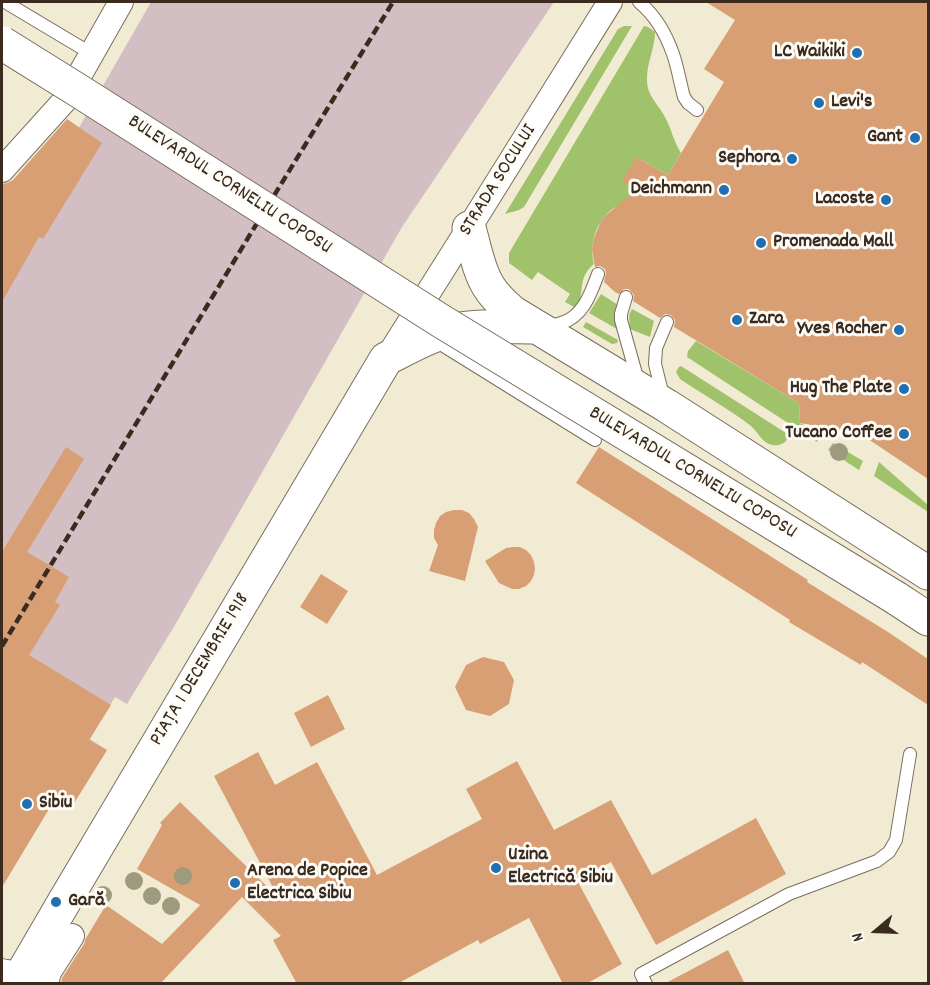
<!DOCTYPE html>
<meta charset="utf-8">
<style>
body{margin:0}
#map{position:relative;width:930px;height:985px;overflow:hidden;background:#f2ebd4;font-family:Dekko,sans-serif}
canvas{display:block}
.frame{position:absolute;inset:0;border:3px solid #3b2a1e;pointer-events:none}
.north{position:absolute;left:846px;top:901px;width:60px;height:60px;-webkit-text-stroke:4px #fdfcf7;paint-order:stroke;rotate:251deg;font-size:16px;font-weight:700;line-height:24px;text-align:center;color:#3b2a1e}
.north::after{content:'';display:block;margin:auto;width:21px;height:27px;background:#3b2a1e;clip-path:polygon(50% 0,100% 100%,50% 72%,0 100%)}
</style>
<div id="map">
<canvas width="930" height="985"></canvas>
<div class="frame"></div>
<div class="north">N</div>
</div>
<script>
const c = document.querySelector('canvas').getContext('2d');
c.lineJoin = 'round';
function paint(path, color) { c.fillStyle = color; c.fill(path, 'evenodd'); }
function strokePath(path, color, width, dash) { c.strokeStyle = color; c.lineWidth = width; c.lineCap = dash ? 'butt' : 'round'; c.setLineDash(dash || []); c.stroke(path); }
function write(font, color, halo, rows, align = 'center') {
  c.font = font + ' Dekko,sans-serif'; c.lineWidth = 6; c.setLineDash([]); c.textBaseline = 'middle'; c.strokeStyle = halo; c.fillStyle = color; for (const [text, x, y, turn = 0] of rows) {
    c.save(); c.translate(x, y); c.rotate((+turn || 0) * Math.PI / 180); c.textAlign = isNaN(turn) ? turn : align; if (halo) c.strokeText(text, 0, 0); c.fillText(text, 0, 0); c.restore();
  }
}
paint(new Path2D(`
 M151 2H554L402 227 175 625 127 704 115 697 90 739 107 750 71 808 55 799 2 887V262Z`), '#d2bec3');
paint(new Path2D(`
 M624 26H632L524 207 519 210 505 214 618 29Z
 M644 26 648 27 655 32C655 48 647 62 647 78 646 96 659 104 666 119 672 131 674 142 681 153L668 175 636 157 646 195C636 199 624 203 614 208 596 220 589 244 594 264 576 279 586 292 576 308L565 302 570 294 538 272 532 280 509 263V253Z
 M601 294 618 305 617 329 589 313Z
 M632 309 654 321 650 337 630 329 629 315Z
 M586 322 618 340 617 343 612 344 583 327Z
 M696 341 799 403 800 423 821 435 817 442 687 357 688 351Z
 M681 366 786 433 788 438C785 444 779 446 772 445 762 443 758 432 751 426 729 409 704 395 680 379L676 372 679 367Z
 M833 443 863 461 859 470 828 450Z
 M879 462 928 505V512L874 476Z`), '#9fc26b');
paint(new Path2D(`
 M706 2H928V479L859 433 800 423 799 403 674 327 675 320 671 315 665 314 660 318 633 301 634 295 629 289H624L619 294 615 292 604 282 606 273 605 269 600 266 595 267 592 249 594 238 601 221 606 215 637 190 622 181 636 157 668 175 724 82 704 69 735 20Z
 M67 119 102 143 43 239 39 237 2 302V184L7 183 13 180Z
 M66 447 84 459 27 552 69 577 55 602 60 605 29 655 111 705 89 740 107 750 71 808 55 799 2 887V552Z
 M599 447 808 580 807 582 888 632 928 659V705L862 662 861 665 789 622 790 620 576 483Z
 M454 510H462L469 513 474 519 478 527 465 581 429 571 438 545 434 538V530L436 523 440 516 446 512Z
 M513 547H520L526 550 531 555 534 562 535 569 534 575 531 581 526 586 519 589H512L499 583 485 561 506 548Z
 M321 574 348 591 327 624 300 607Z
 M483 657 504 662 514 680 509 704 490 716 466 710 455 687 466 665Z
 M328 695 345 729 311 747 294 713Z
 M258 752 275 785 317 762 377 875 482 819 466 789 517 761 554 830 611 800 652 875 756 818 786 874 656 945 611 862 577 880 622 964 586 984H563L529 918 480 944 478 940 397 984H297L273 940 281 936 242 897 160 984H61L62 978 84 944 86 938 106 905 162 944 200 905 137 869 162 825 160 823 180 802 278 897 214 776Z
 M728 950 745 984H664Z`), '#d99f74');
const lane = new Path2D(`
 M5 2 92 54
 M639 2C655 15 666 34 673 54 678 68 680 83 684 97L688 103 697 110
 M626 297 621 314V320L638 381
 M546 325C551 325 556 325 561 323 583 317 591 293 598 274
 M434 340 595 440
 M663 396 655 364 656 348 667 322
 M646 984 641 974 789 894 877 861 889 852 896 840 910 754`);
const street = new Path2D(`
 M2 170 66 99 121 2
 M387 358 469 228 610 2
 M2 971 6 974 7 972 11 984
 M46 984 49 972 72 936`);
const secondary = new Path2D(`
 M469 228C475 248 478 270 489 287 495 297 504 305 512 312L667 406 928 573
 M896 598 928 619
 M22 984 25 969 64 902 386 359C404 350 431 334 450 331 477 325 506 327 534 327`);
strokePath(lane, '#7b6e5e', 14);
strokePath(street, '#7b6e5e', 26);
strokePath(secondary, '#7b6e5e', 35);
strokePath(lane, '#fff', 12);
strokePath(street, '#fff', 24);
strokePath(secondary, '#fff', 33);
strokePath(new Path2D(`
 M2 646 251 233 393 2`), '#3b2a1e', 4.5, [9, 4.5]);
const secondaryBridge = new Path2D(`
 M2 43 79 91 441 321 896 598`);
strokePath(secondaryBridge, '#7b6e5e', 35, []);
strokePath(secondaryBridge, '#fff', 33);
c.fillStyle = '#9e9a7d';
for (const [x, y] of [
 [839,452],
 [183,876],
 [134,881],
 [103,895],
 [152,896],
 [171,906]
]) { c.beginPath(); c.arc(x, y, 9, 0, 2 * Math.PI); c.fill(); }
for (const [x, y, r, color] of [
 [857,53,6,"#1f6fb2"],
 [819,103,6,"#1f6fb2"],
 [915,138,6,"#1f6fb2"],
 [792,159,6,"#1f6fb2"],
 [724,190,6,"#1f6fb2"],
 [886,200,6,"#1f6fb2"],
 [761,243,6,"#1f6fb2"],
 [737,320,6,"#1f6fb2"],
 [899,330,6,"#1f6fb2"],
 [904,389,6,"#1f6fb2"],
 [904,434,6,"#1f6fb2"],
 [27,804,6,"#1f6fb2"],
 [496,868,6,"#1f6fb2"],
 [235,883,6,"#1f6fb2"],
 [56,902,6,"#1f6fb2"]
]) { const dot = new Path2D(); dot.arc(x, y, r, 0, 2 * Math.PI); c.fillStyle = color; c.fill(dot); strokePath(dot, '#fdfcf7', 2); }
write('bold 20px', '#3b2a1e', '#fdfcf7', [
 ["LC Waikiki",845,53],
 ["Levi's",831,103,"left"],
 ["Gant",903,138],
 ["Sephora",780,159],
 ["Deichmann",712,190],
 ["Lacoste",874,200],
 ["Promenada Mall",773,243,"left"],
 ["Zara",749,320,"left"],
 ["Yves Rocher",887,330],
 ["Hug The Plate",892,389],
 ["Tucano Coffee",892,434],
 ["Sibiu",39,804,"left"],
 ["Uzina",508,856,"left"],
 ["Electrică Sibiu",508,879,"left"],
 ["Arena de Popice",247,872,"left"],
 ["Electrica Sibiu",247,895,"left"],
 ["Gară",68,902,"left"]
], 'right');
write('20px', '#3b2a1e', '#fdfcf7', [
 ["STRADA SOCULUI",499,181,-58],
 ["BULEVARDUL CORNELIU COPOSU",229,186,33],
 ["BULEVARDUL CORNELIU COPOSU",692,474,31],
 ["PIAȚA 1 DECEMBRIE 1918",201,670,-59]
]);
</script>
